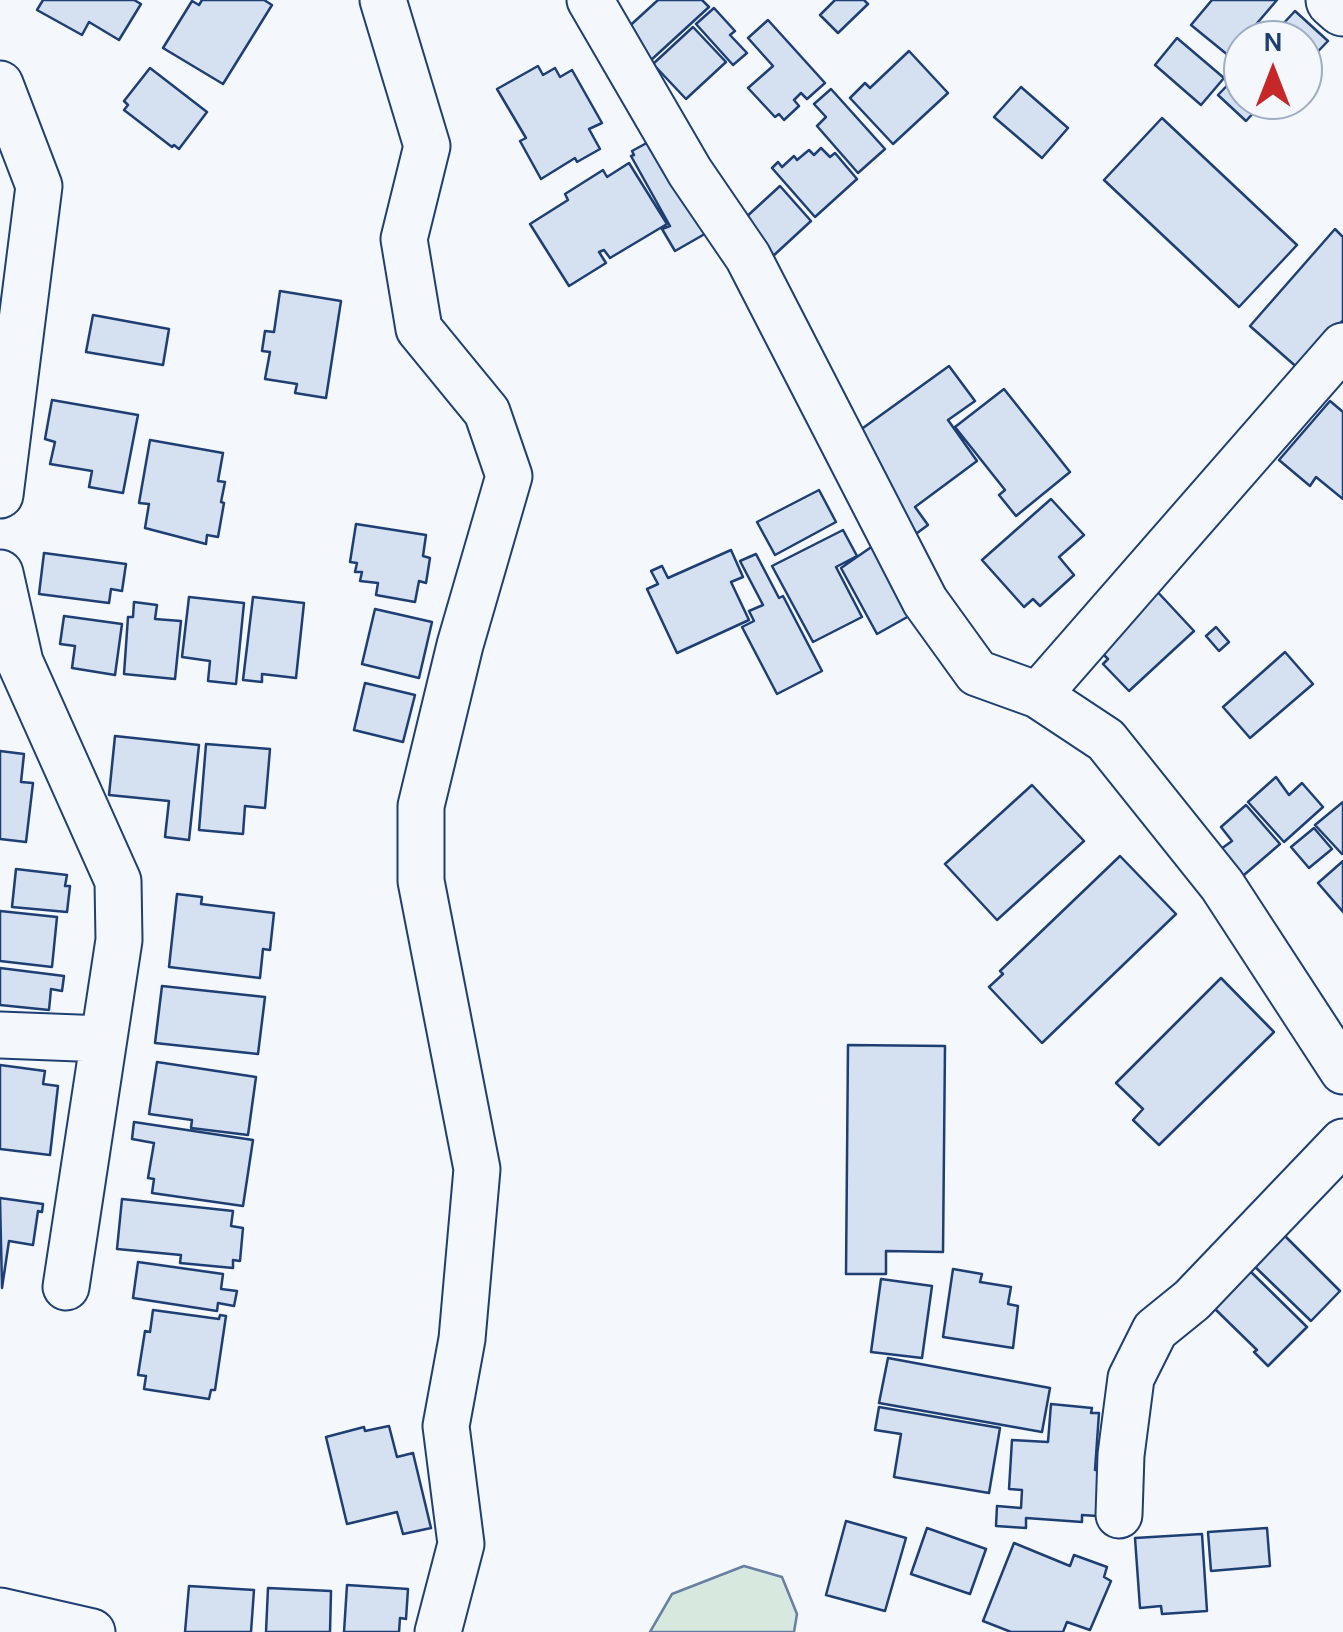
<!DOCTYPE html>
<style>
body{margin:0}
#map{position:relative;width:1343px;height:1632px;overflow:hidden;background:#f4f7fb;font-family:Karla,sans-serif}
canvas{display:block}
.north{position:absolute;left:1223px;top:20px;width:100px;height:100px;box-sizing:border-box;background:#f4f7fb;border:2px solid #9eadc5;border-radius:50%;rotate:0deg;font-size:28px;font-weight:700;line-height:40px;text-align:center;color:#1d3f73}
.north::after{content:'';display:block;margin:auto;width:35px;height:45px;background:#c62828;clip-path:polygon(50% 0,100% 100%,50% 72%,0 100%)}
</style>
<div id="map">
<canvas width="1343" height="1632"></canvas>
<div class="north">N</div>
</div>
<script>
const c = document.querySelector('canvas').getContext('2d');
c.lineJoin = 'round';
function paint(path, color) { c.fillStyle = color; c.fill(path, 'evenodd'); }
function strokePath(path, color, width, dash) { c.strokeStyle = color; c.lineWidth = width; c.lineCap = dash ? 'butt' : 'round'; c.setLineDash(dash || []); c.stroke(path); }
const green = new Path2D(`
 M744 1566 782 1577 797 1614 794 1632H650L672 1594Z`);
paint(green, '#d7e8df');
strokePath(green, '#687fa3', 2.5);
const building = new Path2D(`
 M43 0H134L141 4 119 40 89 22 82 35 37 10Z
 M202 0H264L272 5 223 84 163 48 192 1 199 5Z
 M658 0H702L709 7 650 61 623 32Z
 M835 0H864L868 4 838 33 820 15Z
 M1212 0H1277L1229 56 1191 25Z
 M714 8 735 31 730 35 747 53 733 65 696 24Z
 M1295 11 1328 41 1303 67V40H1268Z
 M768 20 825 83 807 99 801 93 794 100 799 106 784 120 779 114 775 117 748 88 773 66 748 38Z
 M693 27 726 62 686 99 653 64Z
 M1177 38 1224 78 1201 105 1155 65Z
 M909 51 948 93 893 144 850 98 865 83 870 88Z
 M538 66 543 75 555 68 560 77 572 70 602 123 589 129 600 149 577 162 575 158 541 179 520 141 526 138 497 89Z
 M150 68 207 112 179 149 174 145 172 147 124 110 128 105 124 101Z
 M1243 69V100H1265L1246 121 1218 95Z
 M1021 87 1068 128 1042 158 994 117Z
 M831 89 885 149 858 173 817 126 826 117 814 104Z
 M1162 118 1297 245 1239 307 1104 180Z
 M665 133 710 231 675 251 662 229 670 226 631 156 634 155 632 151Z
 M821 148 830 157 835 153 857 179 815 217 772 168 778 162 782 167 794 156 797 160 809 150 814 155Z
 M629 163 667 224 610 258 604 250 599 252 606 263 569 286 530 224 568 200 565 194 603 170 607 177Z
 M780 186 811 221 772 257 762 246 766 243 744 219Z
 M1335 229 1343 237V320L1300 370 1250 326Z
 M280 291 341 301 326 398 295 393 297 384 265 379 270 352 262 351 265 331 274 332Z
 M93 315 169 329 163 365 86 352Z
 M949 366 975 401 948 420 977 461 915 507 928 525 913 536 856 433Z
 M1004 389 1070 472 1016 516 999 495 1005 490 955 427Z
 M52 400 138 415 123 493 89 487 92 471 50 464 55 442 45 439Z
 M1330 401 1343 412V499L1316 477 1310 486 1279 460Z
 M150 440 223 453 218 481 225 482 221 502 224 503 218 537 207 535 206 544 145 528 149 504 139 503Z
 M819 490 836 522 775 555 757 522Z
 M1051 499 1084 535 1059 557 1074 575 1040 606 1033 599 1024 607 982 560Z
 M356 524 426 535 423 556 430 558 426 583 419 581 415 602 376 595 378 583 360 581 362 572H355L357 563 350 562Z
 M843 530 857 556 836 567 862 617 813 642 772 566Z
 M880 541 918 611 877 634 841 568Z
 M731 550 743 577 731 582 749 620 677 653 647 589 658 584 651 571 662 566 668 578Z
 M44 553 126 564 122 591 111 589 109 603 39 594Z
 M756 554 779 598 783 596 822 671 777 694 742 627 754 621 749 611 763 605 740 561Z
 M1153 587 1194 631 1129 691 1103 664 1108 659 1092 643Z
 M189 597 244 603 236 684 208 681 210 661 182 657Z
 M253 597 304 603 296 678 262 674V682L243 680Z
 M134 602 157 605 155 619 181 621 175 679 124 674 128 617H133Z
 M375 609 432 622 419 678 362 664Z
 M64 616 122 624 115 675 72 668 75 646 60 644Z
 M1216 627 1229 642 1219 651 1206 636Z
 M1285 652 1313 684 1250 738 1223 707Z
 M365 683 415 695 403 742 354 730Z
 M115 736 199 745 189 840 165 837 169 801 109 795Z
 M206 744 270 749 265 808 245 806 243 834 199 830Z
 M0 751 24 754 21 782 33 783 26 842 0 839Z
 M1276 777 1289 795 1302 783 1323 807 1284 842 1248 802Z
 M1032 785 1084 841 997 920 945 864Z
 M1343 802V853L1342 854 1315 825Z
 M1246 805 1280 844 1237 881 1224 866 1231 860 1221 849 1232 841 1221 827Z
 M1314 828 1332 849 1309 868 1291 847Z
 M1120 856 1176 914 1042 1043 989 987 1003 974 1000 971Z
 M1343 861V912L1318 883Z
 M16 869 67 875 65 886H70L67 912 12 907Z
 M177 894 202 897 201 904 274 913 270 950 263 949 260 978 169 967Z
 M0 911 57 917 52 967 0 961Z
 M0 968 64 976 62 991 51 989 49 1010 0 1005Z
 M1221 978 1274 1032 1159 1145 1133 1120 1143 1109 1116 1083Z
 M162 986 265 997 258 1054 155 1043Z
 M848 1045 945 1046 943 1252 886 1251V1274H846Z
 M157 1062 256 1077 248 1135 191 1128 192 1120 149 1114Z
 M0 1065 45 1071 43 1084 58 1086 50 1155 0 1149Z
 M134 1122 253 1140 243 1206 152 1193 154 1179 148 1178 154 1143 132 1139Z
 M0 1198 43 1204 42 1212 38 1211 33 1245 9 1241 2 1288Z
 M122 1199 233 1211 231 1226 243 1228 240 1261 233 1260V1268L180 1263 181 1255 117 1249Z
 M1279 1230 1340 1291 1311 1321 1249 1261Z
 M138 1262 223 1274 221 1289 237 1291 234 1306 218 1303 217 1311 133 1298Z
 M953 1269 982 1274 980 1282 1011 1287 1008 1304 1018 1306 1013 1348 943 1337Z
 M1248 1269 1307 1327 1268 1366 1254 1352 1257 1350 1212 1306Z
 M881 1279 932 1286 922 1358 871 1352Z
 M153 1310 219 1319 220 1315 226 1316 215 1390H211L209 1399 144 1389 146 1376 138 1375 145 1331 150 1332Z
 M888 1358 1050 1388 1042 1432 879 1403Z
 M1051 1404 1092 1408 1091 1413H1099L1095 1470H1100L1097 1516 1082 1515V1522L1026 1518V1528L996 1526 997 1506 1021 1508 1022 1490 1009 1489 1012 1440 1048 1442Z
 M879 1407 1000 1428 989 1493 894 1477 901 1434 875 1430Z
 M389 1426 397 1457 413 1453 431 1528 403 1534 397 1512 347 1524 326 1437 364 1427 365 1431Z
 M846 1521 906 1538 885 1611 826 1595Z
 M927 1528 986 1549 970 1594 911 1574Z
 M1267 1528 1270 1566 1211 1571 1208 1532Z
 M1202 1534 1207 1611 1162 1614 1161 1606 1140 1608 1135 1538Z
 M1014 1543 1070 1566 1074 1555 1107 1567 1104 1577 1111 1581 1090 1630 1067 1622 1063 1632H1011L983 1621Z
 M347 1585 408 1589 406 1619 400 1618 399 1632H344Z
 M189 1586 254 1590 251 1632H185Z
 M268 1588 331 1591 330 1632H266Z`);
paint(building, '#d5e0f0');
strokePath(building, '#1d3f73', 2.5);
const street = new Path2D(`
 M383 0 427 146 404 239 419 329 487 412 509 476 460 645 421 806V881L477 1169 462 1339 446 1426 461 1544 438 1632
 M590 0 690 172 748 257 925 601 977 673 1038 695 1106 740 1222 885 1343 1071
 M0 84 39 186 0 495
 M0 573 20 662 118 881 119 940 66 1287
 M1038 695 1343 346
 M0 1035 104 1039
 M1119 1515 1121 1455 1131 1378 1155 1330 1192 1300 1343 1142
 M0 1611 92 1632`);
const secondary = new Path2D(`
 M1334 0 1343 8`);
strokePath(street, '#1d3f73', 49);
strokePath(secondary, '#1d3f73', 59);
strokePath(street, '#f4f7fb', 45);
strokePath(secondary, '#f4f7fb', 55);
</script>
